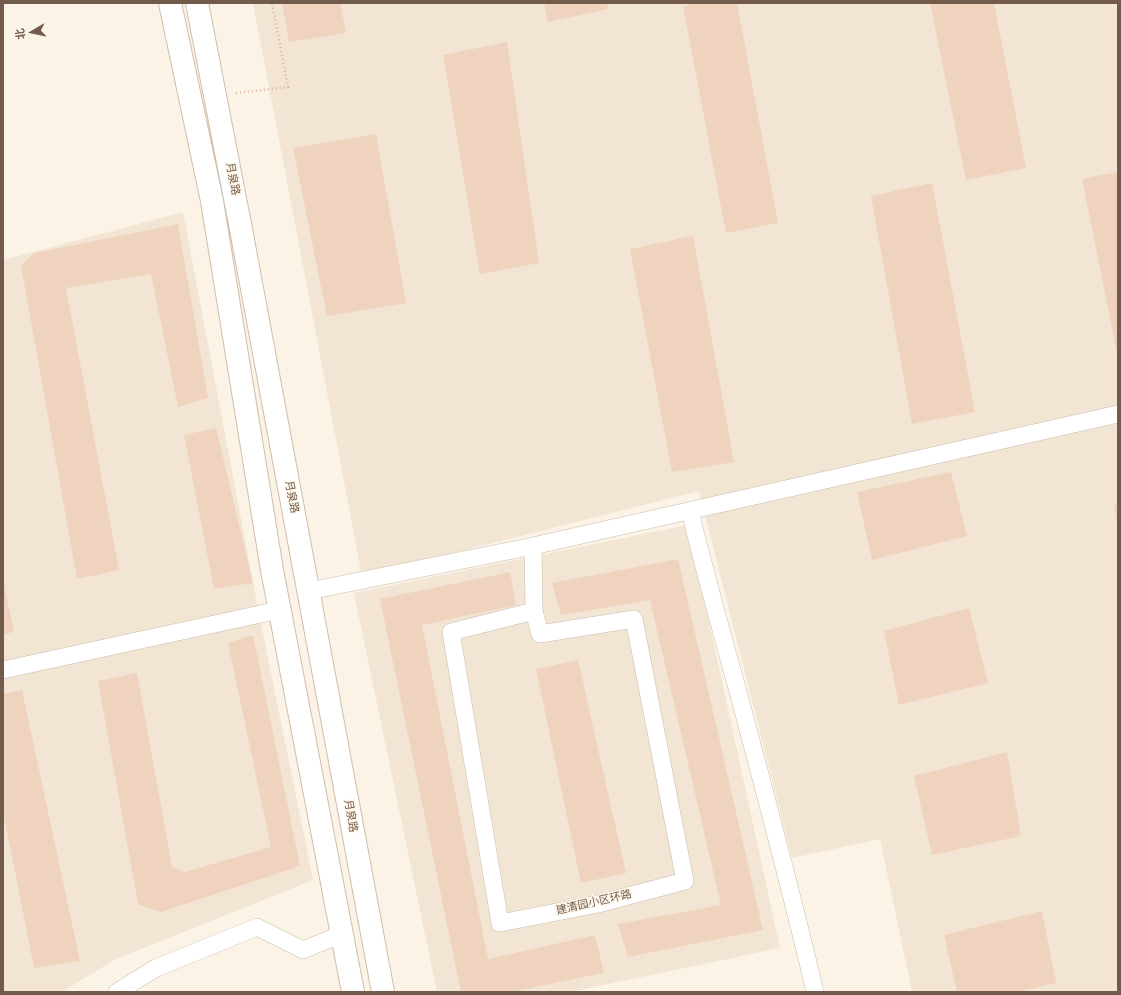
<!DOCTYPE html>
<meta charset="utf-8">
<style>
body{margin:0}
#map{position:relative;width:1121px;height:995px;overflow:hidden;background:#fbf3e5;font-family:"Titillium Web","Noto Sans SC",sans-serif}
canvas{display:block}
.frame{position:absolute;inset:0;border:4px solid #735b4b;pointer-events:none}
.north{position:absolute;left:12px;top:12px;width:40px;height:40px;-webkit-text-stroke:3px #fef7eb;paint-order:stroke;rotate:261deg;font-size:11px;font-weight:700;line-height:16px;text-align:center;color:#735b4b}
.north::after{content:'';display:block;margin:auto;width:14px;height:18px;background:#735b4b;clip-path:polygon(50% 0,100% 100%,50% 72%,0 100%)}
</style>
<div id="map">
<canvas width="1121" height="995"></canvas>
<div class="frame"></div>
<div class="north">北</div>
</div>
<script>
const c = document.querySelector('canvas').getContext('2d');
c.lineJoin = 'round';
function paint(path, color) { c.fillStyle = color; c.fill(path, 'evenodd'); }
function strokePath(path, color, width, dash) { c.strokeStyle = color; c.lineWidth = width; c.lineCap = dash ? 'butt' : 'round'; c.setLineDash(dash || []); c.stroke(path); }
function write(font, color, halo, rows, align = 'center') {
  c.font = font + ' "Titillium Web","Noto Sans SC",sans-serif'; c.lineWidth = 3; c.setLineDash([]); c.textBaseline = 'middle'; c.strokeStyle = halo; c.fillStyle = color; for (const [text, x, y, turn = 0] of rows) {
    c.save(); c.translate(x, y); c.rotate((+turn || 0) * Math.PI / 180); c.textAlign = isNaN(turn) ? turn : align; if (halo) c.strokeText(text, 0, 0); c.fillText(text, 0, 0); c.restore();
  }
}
paint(new Path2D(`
 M253 3H1118V992H912L880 839 792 858 699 491 362 576Z
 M183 212 259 614 313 880 114 960 62 992H3V260Z
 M688 525 780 948 570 992H437L354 593Z`), '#f2e5d4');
paint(new Path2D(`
 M282 3H340L346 33 289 42Z
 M544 3H607L608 9 548 22Z
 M696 3H737L778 223 726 233 683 6Z
 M930 3H994L1026 168 966 180Z
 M507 42 539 263 480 274 443 55Z
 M376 134 406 303 327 316 293 148Z
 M1118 172V353H1117L1082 179Z
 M932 183 975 412 912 424 871 196Z
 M178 224 208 398 178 407 151 274 66 288 119 570 77 579 21 265 35 253Z
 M693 236 734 462 672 472 630 249Z
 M216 428 253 583 214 589 184 435Z
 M951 472 967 536 872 560 857 492Z
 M1118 504V521H1117L1114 505Z
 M678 559 763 930 628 957 618 924 721 905 650 600 561 615 552 583Z
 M510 572 516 605 422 625 488 959 595 935 604 973 511 992H461L380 599Z
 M3 580 14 632 3 634Z
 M969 608 988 683 899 705 884 631Z
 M253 635 300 866 161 912 138 904 98 681 137 673 172 867 185 872 271 847 228 643Z
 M578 660 626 873 581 883 536 669Z
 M22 690 80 961 34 968 3 811V694Z
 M1007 752 1021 836 932 855 914 776Z
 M1042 911 1056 983 1017 992H957L944 935Z`), '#efd3be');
const minor = new Path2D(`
 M690 511C705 573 722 634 739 695 765 794 792 893 815 992
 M533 546 534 611 451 632 500 923 598 904 685 881 634 619 540 634 534 611
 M309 591 533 546 1118 414
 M3 670 279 610
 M117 992 156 968 257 927 303 950 342 934`);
const secondary = new Path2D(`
 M170 3 212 201 272 570 353 992
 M197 3 240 224 383 992`);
strokePath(minor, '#ccbbac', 18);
strokePath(secondary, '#d1bdac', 24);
strokePath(new Path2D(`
 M236 93 288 87 272 3`), '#d4b6a1', 2.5, [1, 3]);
strokePath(minor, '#fff', 17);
strokePath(secondary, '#fff', 22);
write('11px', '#735b4b', '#fef7eb', [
 ["月泉路",232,179,79],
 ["月泉路",291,497,79],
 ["月泉路",350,816,80],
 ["建清园小区环路",594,903,-13]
]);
</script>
